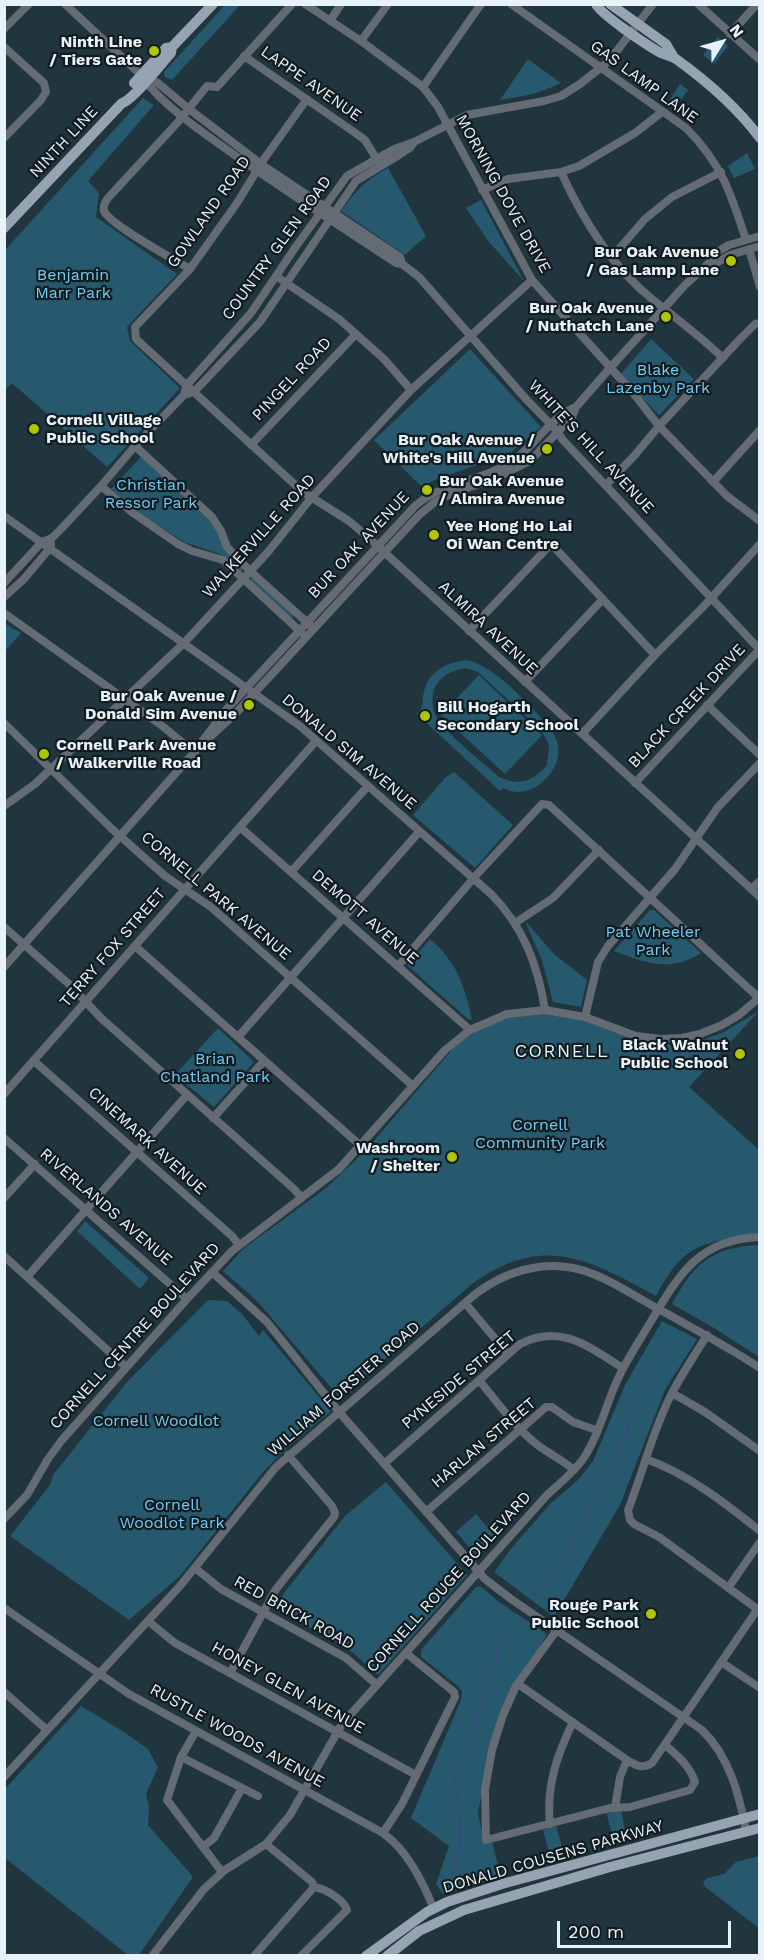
<!DOCTYPE html>
<style>
body{margin:0}
#map{position:relative;width:764px;height:1960px;overflow:hidden;background:#20353e;font-family:"Work Sans",sans-serif}
canvas{display:block}
.frame{position:absolute;inset:0;border:6px solid #e7f3f9;pointer-events:none}
.north{position:absolute;left:692px;top:12px;width:60px;height:60px;-webkit-text-stroke:4px #121b1f;paint-order:stroke;rotate:53deg;font-size:16px;font-weight:700;line-height:24px;text-align:center;color:#e7f3f9}
.north::after{content:'';display:block;margin:auto;width:21px;height:27px;background:#e7f3f9;clip-path:polygon(50% 0,100% 100%,50% 72%,0 100%)}
.scale{position:absolute;left:557px;top:1921px;width:174px;height:27px;box-sizing:border-box;border:3px solid #e7f3f9;border-top:0;padding-left:8px;font-size:18px;line-height:21px;white-space:nowrap;color:#e7f3f9;-webkit-text-stroke:4px #121b1f;paint-order:stroke}
</style>
<div id="map">
<canvas width="764" height="1960"></canvas>
<div class="frame"></div>
<div class="north">N</div>
<div class="scale">200 m</div>
</div>
<script>
const c = document.querySelector('canvas').getContext('2d');
c.lineJoin = 'round';
function paint(path, color) { c.fillStyle = color; c.fill(path, 'evenodd'); }
function strokePath(path, color, width, dash) { c.strokeStyle = color; c.lineWidth = width; c.lineCap = dash ? 'butt' : 'round'; c.setLineDash(dash || []); c.stroke(path); }
function write(font, color, halo, rows, align = 'center') {
  c.font = font + ' "Work Sans",sans-serif'; c.lineWidth = 4.5; c.setLineDash([]); c.textBaseline = 'middle'; c.strokeStyle = halo; c.fillStyle = color; for (const [text, x, y, turn = 0] of rows) {
    c.save(); c.translate(x, y); c.rotate((+turn || 0) * Math.PI / 180); c.textAlign = isNaN(turn) ? turn : align; if (halo) c.strokeText(text, 0, 0); c.fillText(text, 0, 0); c.restore();
  }
}
paint(new Path2D(`
 M225 5H240L172 80 165 77 164 72Z
 M718 37 728 46 714 64 703 55Z
 M528 59 561 83C541 93 521 97 500 100Z
 M680 84 688 90 674 109 667 104Z
 M143 98 154 105 88 181 99 193 96 217 177 274 127 327 130 341 180 388 107 467 12 383 5 390V250Z
 M747 153 755 169 734 178 728 166Z
 M388 168 426 236 405 255 341 211C356 191 365 180 388 168Z
 M481 200 523 279V280L489 242 466 208Z
 M651 339 694 379 659 415 620 375Z
 M470 349 541 427 509 454 437 479 422 487 374 440Z
 M142 456 202 510 244 568 240 572 220 554 184 542 142 515 111 489Z
 M252 577 295 615 291 619 250 580Z
 M4 623 21 633 5 651H4Z
 M467 660C498 668 525 702 547 724 552 730 556 737 558 745 562 768 540 792 517 792 512 792 507 789 503 788L500 791 417 714C425 705 421 703 424 692 428 671 448 662 467 660ZM466 668 478 672 542 731 549 745 547 765C533 782 518 786 499 777 485 764 444 732 437 718 432 708 431 697 435 687 441 675 454 670 466 668Z
 M479 675 542 735 505 774 441 715Z
 M454 772 513 825 475 868 413 815 445 778Z
 M650 910H654L701 953C670 973 645 963 614 951Z
 M527 923 555 955 587 980 581 1007 553 1002 542 960 526 924Z
 M430 939C456 961 465 986 472 1019L469 1020 408 966V964Z
 M759 1011 689 1087 759 1150V1233C743 1237 714 1240 699 1247 679 1256 666 1277 656 1296 588 1259 543 1233 472 1284L340 1398 257 1301 223 1271 244 1248 326 1188 366 1150 457 1044 476 1031 514 1015 561 1013 653 1043 685 1046 722 1033Z
 M218 1028 254 1062 214 1107 175 1075Z
 M85 1221 149 1278 140 1289 77 1231Z
 M754 1245 760 1246 759 1357 714 1328 672 1304C693 1266 708 1249 754 1245Z
 M208 1300 227 1301 242 1314 259 1336 263 1330 331 1411 287 1448 263 1472 180 1576 129 1620 10 1536 50 1485 53 1475 127 1382Z
 M662 1321 697 1339 665 1390 620 1505 554 1617 494 1572 510 1550 549 1505 579 1479 593 1461 626 1383Z
 M386 1482 467 1575 378 1675 351 1651 275 1608 284 1593 345 1516Z
 M476 1514 496 1537 480 1555H476L456 1532Z
 M480 1586 499 1602 547 1634 494 1733 478 1812 484 1843 492 1842 501 1876 443 1894 436 1884 449 1846 411 1818 461 1700 462 1692 459 1687 421 1657V1650L476 1587Z
 M81 1706 124 1732 148 1749 158 1767 146 1794 149 1807 148 1825 193 1877 139 1955H128L5 1858V1789Z
 M621 1809 627 1842 615 1844 606 1812Z
 M556 1825 565 1858 552 1862 543 1830Z
 M759 1856H760L759 1928 705 1887 703 1882 707 1878 724 1874 736 1862Z`), '#26596e');
strokePath(new Path2D(`
 M540 1594 565 1563 587 1511 620 1459 632 1409 667 1343
 M454 1874 461 1839 455 1777 495 1673 498 1646 509 1625`), '#394682', 1.5);
strokePath(new Path2D(`
 M65 4 141 75 158 83 189 109 261 164 400 257 402 264
 M305 4 361 41 423 87 438 107 532 280 634 394 659 426 727 496 760 521
 M511 4 686 128C721 163 731 193 746 240
 M698 4 760 60
 M330 21 341 4
 M4 29 29 4
 M730 34 757 4
 M361 41 388 4
 M4 47 44 83 46 92 41 100 4 138
 M244 56 354 132 365 140 379 163
 M142 77C168 111 206 134 240 159 292 195 344 229 396 263L402 264 419 277 526 399 558 432 562 439 760 650
 M423 87 481 4
 M307 99 264 159 237 203 190 269 135 327 136 339 303 492 349 521 370 539 760 897
 M561 172C583 220 611 266 652 299 676 318 700 336 723 358
 M482 190 508 179 561 172 579 166 635 133 662 112
 M749 249 760 287
 M612 257 645 219 672 197 721 172
 M710 262H718L730 255 760 246
 M190 269C175 260 109 224 104 211 103 206 105 202 108 198L178 122 207 86 217 87 292 4
 M276 276 339 319 384 359 411 390
 M184 395 186 386 251 313 297 245 347 176 394 149 414 142 467 115 544 101 561 96 580 84 609 61 653 4
 M251 445 356 334
 M135 446 212 517 221 531 227 547 250 571 311 626
 M713 482 760 430
 M606 485 635 455 659 426 741 338 755 324 760 323
 M101 486 133 513 178 544 192 551 223 560 302 633
 M4 516 300 726 491 894C523 926 538 965 545 1010
 M4 583 42 542 52 538 63 527 101 486 135 446 184 395 194 392 260 322 356 181 399 155 410 148 414 142
 M4 597 24 579 50 548 51 544
 M4 613 161 725 194 752
 M469 631 550 545 555 548 655 655 704 606 760 544
 M525 682 603 599
 M707 705 760 755
 M4 723 111 828 165 876 211 907 413 1086
 M582 734 655 655
 M201 743 226 710 415 506C442 482 479 482 508 464 534 449 549 417 576 407
 M635 783 760 649
 M4 806 35 784 184 643 268 552 312 497 411 390 532 280
 M240 827 470 1030
 M291 872 367 787
 M751 889 760 881
 M515 923 553 898 599 850
 M4 927 70 985 101 1018 294 1189 302 1198
 M135 946 361 1146
 M398 966 479 872 542 804 549 805 759 998
 M4 967 198 748 236 713 419 515 435 502 455 492 492 480 530 461 572 417 576 407 610 368 685 285 710 262 712 255 729 245 760 236
 M585 1017 598 962 608 946 675 869 718 807 760 763
 M238 1037 419 832
 M34 1061 232 1236 239 1245
 M4 1094 316 741
 M213 1118 264 1061
 M4 1138 187 1299
 M4 1198 35 1164
 M4 1256 126 1367
 M212 1272 267 1322 339 1412 485 1579 511 1599 702 1730C729 1756 739 1794 746 1830
 M27 1277 187 1095
 M465 1303 508 1354
 M707 1335C695 1355 681 1375 671 1395 652 1432 643 1472 628 1510L630 1520 634 1524 659 1537 760 1611
 M479 1380C497 1402 516 1429 539 1446 551 1455 563 1460 574 1470
 M672 1393 705 1412 760 1451
 M646 1459C688 1474 725 1503 760 1531
 M385 1463 520 1344C561 1323 589 1347 623 1368
 M426 1512 546 1407H552L573 1422 596 1430
 M4 1519 27 1495 48 1459 62 1440 187 1299 232 1251 339 1169 445 1050 470 1030 507 1014 545 1010 585 1017 636 1036 661 1039 682 1038 700 1034 722 1025 739 1015 760 997
 M195 1568 221 1589 346 1658 377 1685
 M728 1588 760 1542
 M4 1608 129 1694 383 1833C408 1851 422 1881 434 1909
 M148 1621 175 1643 416 1775
 M557 1630 516 1686 503 1715 492 1750 485 1790 486 1840 610 1808 630 1807 690 1790 695 1782C690 1766 677 1755 665 1745
 M721 1662 760 1688
 M230 1673 276 1589 334 1517 335 1513 332 1506 288 1455
 M518 1684 627 1760C637 1766 642 1769 652 1763L757 1610
 M4 1692 47 1730
 M196 1731 181 1757 167 1800 222 1872
 M181 1757 258 1796
 M4 1777 180 1586 276 1467 473 1296C507 1269 551 1257 593 1274 614 1282 633 1295 653 1306 689 1326 725 1345 760 1368
 M615 1808 620 1777 627 1760
 M550 1824C546 1786 557 1755 573 1722
 M383 1833 402 1804 455 1697 454 1692 406 1653
 M266 1844 312 1882 314 1887
 M203 1847 214 1838 242 1788
 M152 1956 204 1889 225 1870 266 1844 290 1815 342 1724 547 1495C559 1484 573 1473 583 1459 598 1437 605 1408 616 1383 625 1362 638 1343 650 1323 678 1276 698 1239 760 1237
 M254 1956 314 1887
 M301 1956 347 1910C343 1899 326 1889 314 1887`), '#646b72', 8);
strokePath(new Path2D(`
 M596 4C600 14 647 45 659 52 664 55 670 55 676 59 708 82 736 106 760 138
 M610 4 666 44 673 56
 M134 83 166 48 172 47 213 4
 M4 228 122 103C133 100 161 64 171 53L172 47
 M366 1956 427 1912 447 1902 502 1884 760 1814
 M387 1956 419 1931 464 1910 610 1867 760 1828`), '#96a3b1', 10);
for (const [x, y, r, color] of [
 [154,51,6,"#b0c500"],
 [731,261,6,"#b0c500"],
 [666,317,6,"#b0c500"],
 [34,429,6,"#b0c500"],
 [547,449,6,"#b0c500"],
 [427,490,6,"#b0c500"],
 [434,535,6,"#b0c500"],
 [249,705,6,"#b0c500"],
 [425,716,6,"#b0c500"],
 [44,754,6,"#b0c500"],
 [740,1054,6,"#b0c500"],
 [452,1157,6,"#b0c500"],
 [651,1614,6,"#b0c500"]
]) { const dot = new Path2D(); dot.arc(x, y, r, 0, 2 * Math.PI); c.fillStyle = color; c.fill(dot); strokePath(dot, '#121b1f', 2); }
write('bold 16px', '#e7f3f9', '#121b1f', [
 ["Ninth Line",142,42],
 ["/ Tiers Gate",142,60],
 ["Bur Oak Avenue",719,252],
 ["/ Gas Lamp Lane",719,270],
 ["Bur Oak Avenue",654,308],
 ["/ Nuthatch Lane",654,326],
 ["Cornell Village",46,420,"left"],
 ["Public School",46,438,"left"],
 ["Bur Oak Avenue /",535,440],
 ["White's Hill Avenue",535,458],
 ["Bur Oak Avenue",439,481,"left"],
 ["/ Almira Avenue",439,499,"left"],
 ["Yee Hong Ho Lai",446,526,"left"],
 ["Oi Wan Centre",446,544,"left"],
 ["Bur Oak Avenue /",237,696],
 ["Donald Sim Avenue",237,714],
 ["Bill Hogarth",437,707,"left"],
 ["Secondary School",437,725,"left"],
 ["Cornell Park Avenue",56,745,"left"],
 ["/ Walkerville Road",56,763,"left"],
 ["Black Walnut",728,1045],
 ["Public School",728,1063],
 ["Washroom",440,1148],
 ["/ Shelter",440,1166],
 ["Rouge Park",639,1605],
 ["Public School",639,1623]
], 'right');
write('16px', '#e7f3f9', '#121b1f', [
 ["GAS LAMP LANE",644,82,36],
 ["LAPPE AVENUE",311,84,35],
 ["NINTH LINE",64,142,-47],
 ["MORNING DOVE DRIVE",503,194,61],
 ["GOWLAND ROAD",209,212,-55],
 ["COUNTRY GLEN ROAD",277,248,-54],
 ["PINGEL ROAD",292,379,-47],
 ["WHITE'S HILL AVENUE",591,447,47],
 ["WALKERVILLE ROAD",259,536,-48],
 ["BUR OAK AVENUE",359,545,-47],
 ["ALMIRA AVENUE",488,628,43],
 ["BLACK CREEK DRIVE",687,706,-47],
 ["DONALD SIM AVENUE",349,752,40],
 ["CORNELL PARK AVENUE",216,896,40],
 ["DEMOTT AVENUE",365,917,41],
 ["TERRY FOX STREET",113,948,-49],
 ["CINEMARK AVENUE",147,1141,42],
 ["RIVERLANDS AVENUE",106,1207,41],
 ["CORNELL CENTRE BOULEVARD",135,1336,-48],
 ["PYNESIDE STREET",459,1380,-40],
 ["WILLIAM FORSTER ROAD",344,1389,-41],
 ["HARLAN STREET",484,1443,-40],
 ["CORNELL ROUGE BOULEVARD",449,1582,-48],
 ["RED BRICK ROAD",294,1613,29],
 ["HONEY GLEN AVENUE",288,1688,29],
 ["RUSTLE WOODS AVENUE",237,1736,29],
 ["DONALD COUSENS PARKWAY",553,1857,-16]
]);
write('16px', '#71cdf4', '#121b1f', [
 ["Benjamin",73,275],
 ["Marr Park",73,293],
 ["Blake",658,370],
 ["Lazenby Park",658,388],
 ["Christian",151,485],
 ["Ressor Park",151,503],
 ["Pat Wheeler",653,932],
 ["Park",653,950],
 ["Brian",215,1059],
 ["Chatland Park",215,1077],
 ["Cornell",540,1125],
 ["Community Park",540,1143],
 ["Cornell Woodlot",156,1421],
 ["Cornell",172,1505],
 ["Woodlot Park",172,1523]
]);
c.letterSpacing = '1.5px';
write('18px', '#e7f3f9', '#121b1f', [
 ["CORNELL",562,1052]
]);
c.letterSpacing = '0px';
</script>
